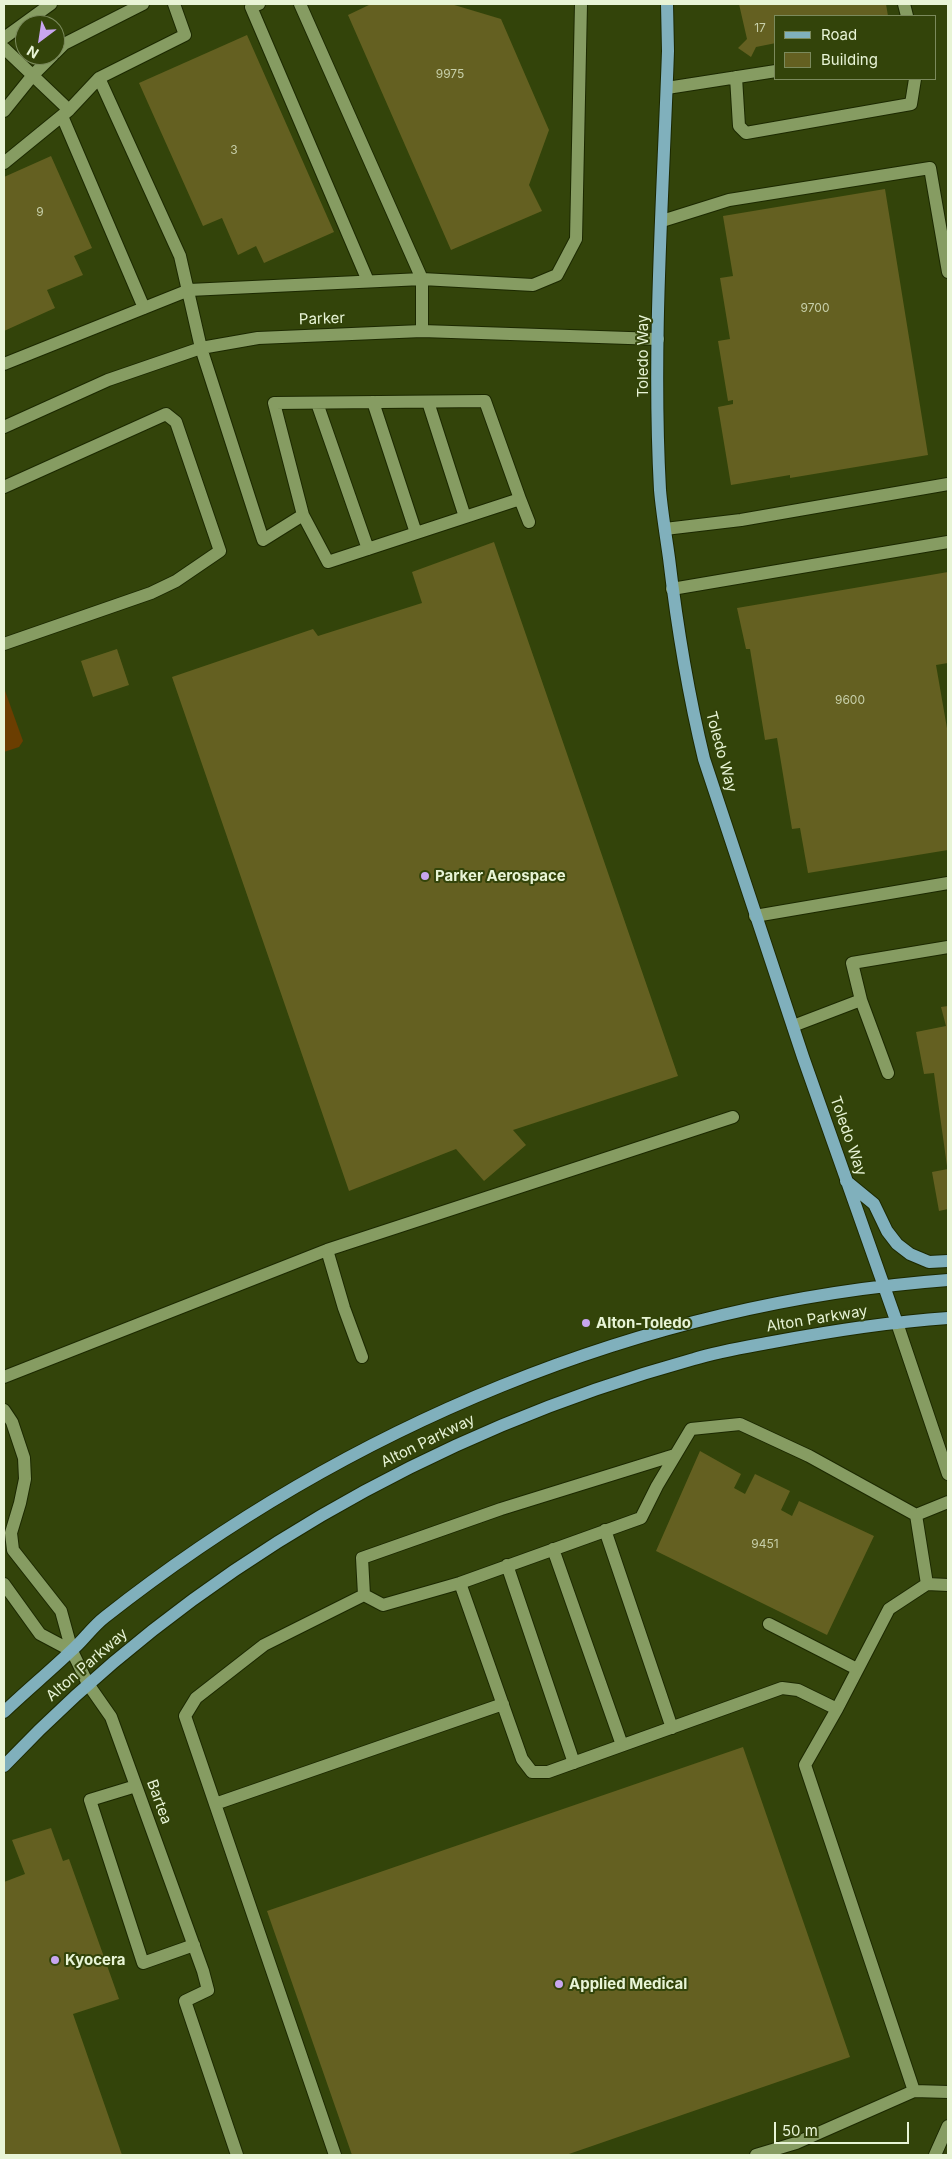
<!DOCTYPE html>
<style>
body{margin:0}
#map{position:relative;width:952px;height:2159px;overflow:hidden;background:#33440a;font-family:Inter,sans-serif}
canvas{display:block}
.frame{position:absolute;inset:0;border:5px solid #e8f4d6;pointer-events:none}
.legend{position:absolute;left:774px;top:15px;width:162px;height:65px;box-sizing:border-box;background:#33440a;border:1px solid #7b8a5c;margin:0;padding:6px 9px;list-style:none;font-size:15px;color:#e8f4d6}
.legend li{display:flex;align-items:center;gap:10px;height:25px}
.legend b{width:25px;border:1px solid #7b8a5c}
.north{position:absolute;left:15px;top:15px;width:50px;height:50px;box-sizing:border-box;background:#33440a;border:1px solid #7b8a5c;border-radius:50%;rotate:211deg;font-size:14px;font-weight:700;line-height:20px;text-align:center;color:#e8f4d6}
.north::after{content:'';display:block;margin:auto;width:18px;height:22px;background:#c8a6ef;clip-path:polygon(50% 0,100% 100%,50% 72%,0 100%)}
.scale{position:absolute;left:774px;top:2122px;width:135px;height:22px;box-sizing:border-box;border:2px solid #e8f4d6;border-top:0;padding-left:6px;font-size:15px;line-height:18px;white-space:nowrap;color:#e8f4d6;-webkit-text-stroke:4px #33440a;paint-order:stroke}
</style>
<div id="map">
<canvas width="952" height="2159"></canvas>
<div class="frame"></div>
<ul class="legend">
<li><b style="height:6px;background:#80b0bc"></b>Road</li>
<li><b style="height:14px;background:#646021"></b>Building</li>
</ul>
<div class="north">N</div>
<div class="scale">50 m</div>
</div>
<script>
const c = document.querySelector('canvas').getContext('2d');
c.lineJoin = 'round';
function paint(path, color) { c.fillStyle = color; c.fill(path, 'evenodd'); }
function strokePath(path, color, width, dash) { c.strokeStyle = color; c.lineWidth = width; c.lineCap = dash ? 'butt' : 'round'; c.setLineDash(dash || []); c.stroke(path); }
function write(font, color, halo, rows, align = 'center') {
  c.font = font + ' Inter,sans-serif'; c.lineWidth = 4; c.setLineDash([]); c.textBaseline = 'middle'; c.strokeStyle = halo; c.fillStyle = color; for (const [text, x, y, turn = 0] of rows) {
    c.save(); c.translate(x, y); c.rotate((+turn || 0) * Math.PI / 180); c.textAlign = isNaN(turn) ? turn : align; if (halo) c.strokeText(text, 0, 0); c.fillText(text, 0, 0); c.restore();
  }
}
paint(new Path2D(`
 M4 688 23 741 19 747 4 752Z`), '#6b3e01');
paint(new Path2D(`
 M371 4H451L501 19 549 130 529 185 542 211 451 250 348 15Z
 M739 4H886L888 16H776V43L756 47 751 57 738 48 747 39Z
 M247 35 334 232 264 263 256 246 238 255 222 218 203 226 139 83Z
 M51 156 92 248 74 256 83 275 47 290 55 308 4 331V177Z
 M885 189 928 455 790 478V475L731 485 718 407 733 404V400L728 401 718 341 730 339 720 278 733 276 723 216Z
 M494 542 678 1076 513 1130 526 1145 484 1181 456 1149 349 1191 172 677 313 629 318 636 422 603 412 572Z
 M948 572V663L936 665 948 734V850L808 873 800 828 792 829 777 738 765 740 750 649H746L737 608Z
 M117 649 129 685 93 697 81 661Z
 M948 1006V1166H947L934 1073 924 1074 916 1032 946 1026 941 1007Z
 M948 1169V1209L939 1211 932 1172Z
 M700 1451 741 1474 734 1488 745 1494 755 1474 790 1491 781 1510 792 1516 799 1501 874 1536 827 1635 656 1551Z
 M743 1747 850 2057 566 2155H352L267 1911Z
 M51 1828 63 1861 69 1859 119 1999 73 2014 122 2155H4V1882L25 1874 12 1840Z`), '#646021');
const minor = new Path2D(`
 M259 4 251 7 368 281
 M904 4 907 16
 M4 38 51 4
 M4 48 69 110
 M55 53 64 44 143 4
 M736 77 739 126 746 133 911 104 915 79
 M99 78 185 35 174 4
 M667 88 776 71
 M4 111 33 75 53 55
 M62 116 144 308
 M4 163 69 110 99 78 180 256 201 348 263 540 303 515
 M662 221 729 200 930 168 948 272
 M422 331V279L533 285 557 275 576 239 581 4
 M4 364 189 290 422 279 300 4
 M485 401 520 499 328 562 303 515 274 403Z
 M373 402 416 533
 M428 402 465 517
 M317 403 368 549
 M4 427 108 380 201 348 258 338 422 331 658 339
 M4 487 166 414 176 422 220 551 176 581 151 593 4 644
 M520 499 529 522
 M665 529 741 520 948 484
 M672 589 948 542
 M755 916 948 883
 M861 1000 888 1073
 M793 1026 861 1000 852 963 948 947
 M327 1250 344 1308 362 1357
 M897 1323 948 1474
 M4 1377 327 1250 733 1117
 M4 1410 12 1422 24 1458 25 1479 20 1503 11 1533 13 1550 61 1611 72 1651 88 1684 111 1717 203 1971 208 1990 185 2001 237 2155
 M675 1455 501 1509 362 1558 364 1595 383 1605 460 1583 641 1518 657 1486 691 1429 740 1424 809 1456 916 1515 948 1502
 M916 1515 927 1584 948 1585
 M605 1530 672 1728
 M553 1549 622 1745
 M507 1565 574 1763
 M460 1583 522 1759 532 1772H548L782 1688 798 1690 837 1709
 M4 1584 40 1634 72 1651
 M927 1584 889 1609 837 1709 805 1765 914 2091 948 2092
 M769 1624 857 1669
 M136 1786 90 1800 143 1963 194 1945
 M215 1804 503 1704
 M335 2155 185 1716 196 1698 264 1645 364 1595
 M756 2155 796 2143 914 2091
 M935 2155 948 2126`);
const major = new Path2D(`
 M667 4 668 51C663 197 652 344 660 490 662 513 666 536 669 558 677 626 688 693 704 759L803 1057 897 1323
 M846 1181 874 1204 887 1231 897 1244 910 1254 929 1262 948 1261
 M4 1712C26 1691 49 1672 71 1651 83 1641 92 1627 105 1617 346 1427 640 1303 948 1280
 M4 1766C191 1569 433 1431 694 1359 720 1351 746 1347 773 1342 831 1331 889 1322 948 1318`);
strokePath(minor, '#1c2900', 14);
strokePath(major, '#1c2900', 14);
strokePath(minor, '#869c62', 12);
strokePath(major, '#80b0bc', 12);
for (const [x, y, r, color] of [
 [425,876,5,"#c8a6ef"],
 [586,1323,5,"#c8a6ef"],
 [55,1960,5,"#c8a6ef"],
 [559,1984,5,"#c8a6ef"]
]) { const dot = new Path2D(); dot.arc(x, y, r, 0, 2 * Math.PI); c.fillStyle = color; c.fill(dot); strokePath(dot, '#33440a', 2); }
write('12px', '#c7cfa9', null, [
 ["17",760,28],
 ["9975",450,74],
 ["3",234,150],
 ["9",40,212],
 ["9700",815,308],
 ["9600",850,700],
 ["9451",765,1544]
]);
write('15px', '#e8f4d6', '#33440a', [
 ["Parker",322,319,-2],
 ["Toledo Way",643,356,-90],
 ["Toledo Way",721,752,75],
 ["Toledo Way",848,1136,71],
 ["Alton Parkway",817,1319,-9],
 ["Alton Parkway",428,1441,-26],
 ["Alton Parkway",87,1665,-41],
 ["Bartea",159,1802,70]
]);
write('bold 15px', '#e8f4d6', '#33440a', [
 ["Parker Aerospace",435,876],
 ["Alton-Toledo",596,1323],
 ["Kyocera",65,1960],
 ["Applied Medical",569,1984]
], 'left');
</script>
